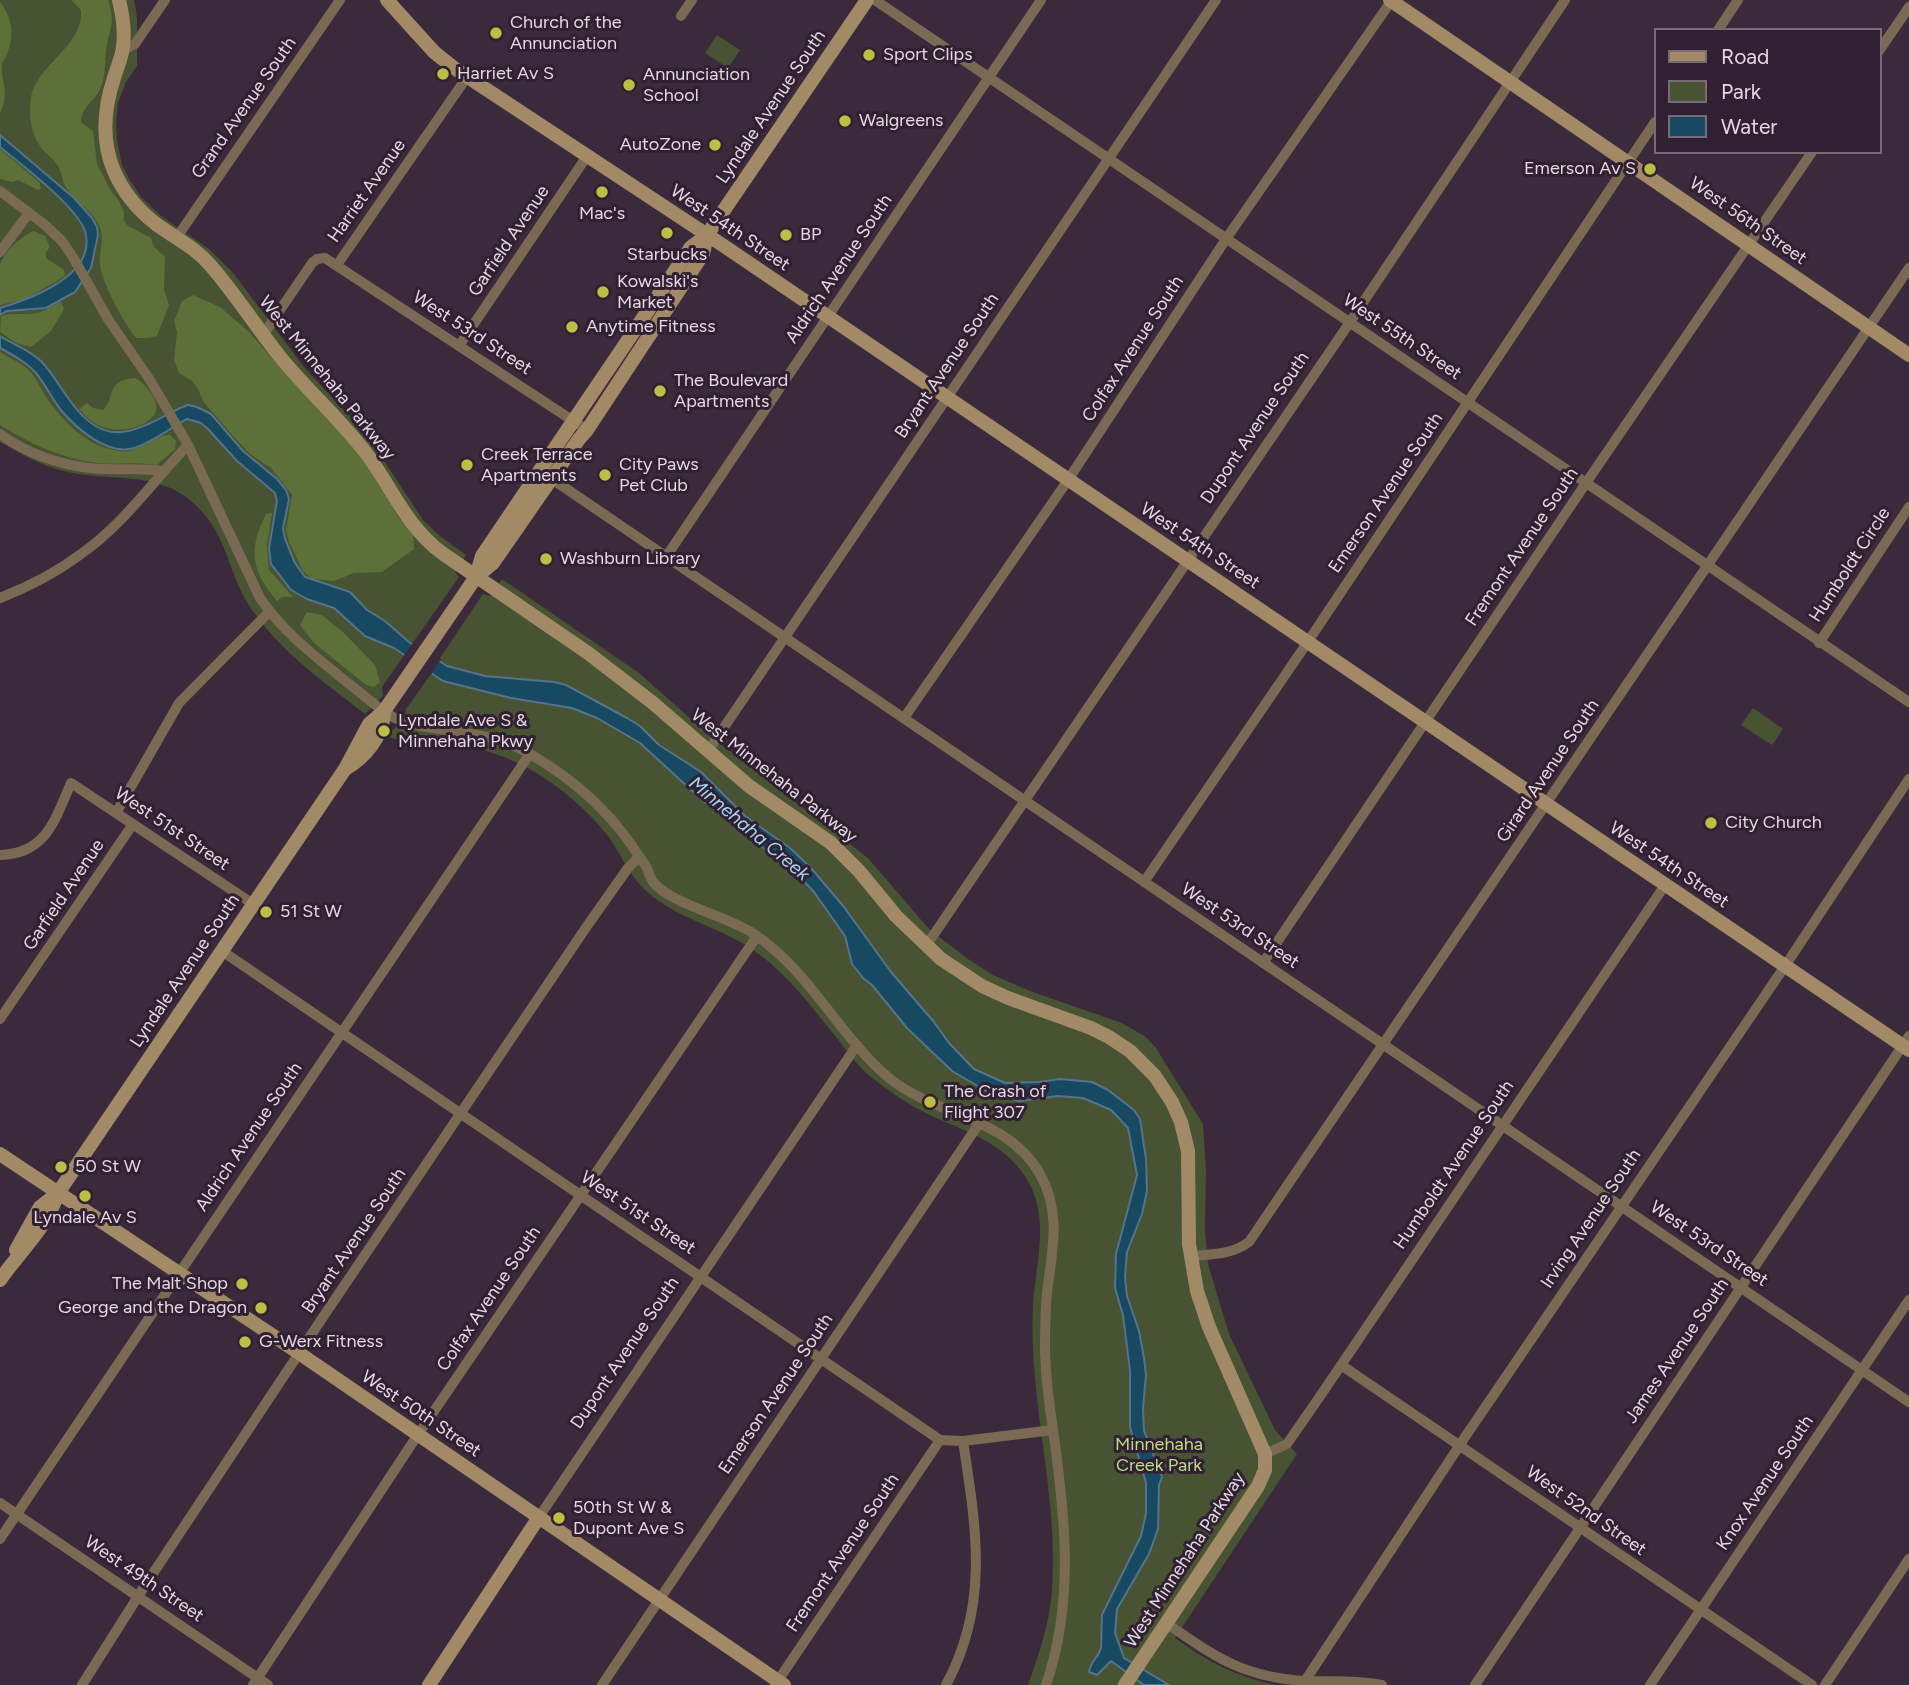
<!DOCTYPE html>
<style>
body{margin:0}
#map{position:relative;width:1909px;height:1685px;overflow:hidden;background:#3a2a3b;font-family:Figtree,sans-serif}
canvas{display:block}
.legend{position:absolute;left:1654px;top:28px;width:228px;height:126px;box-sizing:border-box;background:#302031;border:2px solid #786a78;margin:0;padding:9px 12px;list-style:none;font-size:21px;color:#e3d9e3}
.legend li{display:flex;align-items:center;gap:14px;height:35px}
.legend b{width:35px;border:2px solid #786a78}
</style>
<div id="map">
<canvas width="1909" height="1685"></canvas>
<ul class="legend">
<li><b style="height:9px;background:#a38a67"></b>Road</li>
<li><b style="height:19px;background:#475332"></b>Park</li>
<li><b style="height:19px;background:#184963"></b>Water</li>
</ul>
</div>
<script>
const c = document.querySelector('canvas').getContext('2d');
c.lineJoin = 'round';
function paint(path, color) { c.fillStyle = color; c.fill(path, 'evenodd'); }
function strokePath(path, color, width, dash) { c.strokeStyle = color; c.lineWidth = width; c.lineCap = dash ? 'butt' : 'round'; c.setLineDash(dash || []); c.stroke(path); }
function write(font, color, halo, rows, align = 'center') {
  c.font = font + ' Figtree,sans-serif'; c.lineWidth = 6; c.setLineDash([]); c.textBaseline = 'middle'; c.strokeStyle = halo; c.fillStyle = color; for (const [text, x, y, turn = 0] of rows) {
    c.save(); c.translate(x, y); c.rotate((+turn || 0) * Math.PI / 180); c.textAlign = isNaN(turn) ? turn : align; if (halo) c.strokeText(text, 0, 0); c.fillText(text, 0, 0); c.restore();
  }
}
paint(new Path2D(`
 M0 0H134L137 16V66L126 82 118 103 116 123 117 141 122 165 129 179 141 197 161 216 209 249 234 274 304 367 367 435 423 520 440 536 466 555 455 572 459 577 382 687 383 696 365 714C325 683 281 652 252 610 224 569 230 530 186 497 152 472 108 481 68 472 44 467 21 454 0 442Z
 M717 35 740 50 728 68 705 53Z
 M502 579 639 673 710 736 868 858 929 929 968 959 993 975 1030 991 1122 1023 1146 1037 1156 1048 1203 1124 1206 1170 1205 1230 1208 1264 1229 1334 1275 1430 1297 1454 1175 1638C1206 1661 1237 1677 1276 1685H1028C1039 1654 1050 1622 1052 1589 1059 1494 1028 1401 1033 1305 1036 1262 1051 1215 1025 1176 1002 1142 967 1132 932 1116 910 1106 890 1092 871 1077 857 1066 847 1051 836 1037 813 1009 790 977 760 955 725 927 678 921 645 890 629 875 621 854 608 836 588 811 561 787 533 771 511 758 484 749 459 744 448 742 437 740 426 739 413 738 399 743 387 736 395 726 405 723 406 709L441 660 440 658 483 594 490 596Z
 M1753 708 1783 729 1772 745 1741 725Z`), '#475332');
paint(new Path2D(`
 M71 0H108C115 21 111 25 107 44 104 59 107 74 100 89 95 101 81 107 81 122L93 131 97 164 111 191 119 201 124 212V220L127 225 151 238 154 247 165 257 164 289 169 305 157 336 148 338H136C123 321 104 287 100 266 98 253 105 241 100 228 95 213 79 204 69 192 62 184 63 176 59 168 56 161 50 157 45 152 31 137 28 117 31 97 37 64 84 46 81 10Z
 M0 2C12 17 15 35 7 54 6 58 3 60 2 64 0 81 11 92 0 113Z
 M0 149 39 182 41 188 38 190 18 180 12 182 0 179Z
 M34 231 45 236 50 247 46 252V258L64 270 65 276 26 299 0 305C0 293 0 278 0 266 3 252 22 236 34 231Z
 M193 295 220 307 248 331 283 371 332 422 363 459 399 518 413 535 414 549 382 572 354 573 334 581 312 579 303 571 289 542 286 530 292 495 271 468 250 454 232 435 203 401 198 389 192 381 179 373 174 360 177 332 174 321 182 301Z
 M61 302 64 309 51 331 31 347 16 343 0 332 1 316C14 312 27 316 40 312 48 310 53 304 61 302Z
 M0 352C9 358 20 362 28 369 36 377 40 388 46 397 64 422 87 447 119 451 139 454 154 434 170 435L176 441 175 449 157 465C137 462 117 465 97 463 63 459 29 443 0 425Z
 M135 378C142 381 146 387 151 393 172 421 127 435 106 428 95 425 86 418 79 409L87 403 93 408 103 410C116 397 105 380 135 378Z
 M272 513 267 546 269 570 293 597H282L277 601C251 570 248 550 266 514Z
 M307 612 322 615 344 633 375 665 380 682 374 687 366 685 314 643 300 625Z`), '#5d7037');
const water = new Path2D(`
 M0 135 74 198 92 218 97 227 98 235 91 268 75 292 46 308 7 311 0 315V308C30 299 98 275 85 231 77 207 21 164 0 147Z
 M0 336C14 345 30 350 42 362 53 374 61 389 71 402 107 452 137 430 180 408L188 405 197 407 211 414 243 451 277 479 286 490 289 499 283 528 285 539 295 563 305 577 350 592 367 610 385 621 410 643 447 666 485 676 554 682 566 685 627 718 640 726 659 745 701 772 745 816 790 848 811 868 844 907 891 972 934 1022 949 1043 974 1069 1005 1083 1039 1082 1060 1079 1092 1082 1108 1090 1134 1110 1140 1119 1146 1159 1147 1191 1142 1214 1127 1252 1125 1277 1127 1296 1139 1331 1144 1358 1146 1374 1143 1409 1144 1431 1162 1477 1159 1485 1158 1529 1149 1554 1117 1609 1115 1633 1124 1658 1169 1685H1144L1111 1661 1097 1675 1089 1672C1091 1660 1098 1659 1101 1648L1102 1615 1141 1536 1146 1513V1483L1130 1427V1371L1123 1315 1115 1288 1116 1254 1137 1175 1128 1128 1111 1110 1083 1098 1058 1096 1019 1101 988 1092 952 1071 907 1028 872 985 863 978 852 964 845 936 814 892 798 875 702 800 640 743 597 718 572 708 511 698 443 681 394 648 365 636 334 608 307 599 291 590 271 564 269 548 277 501 275 493 237 461 208 429 201 423 187 419C170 428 153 442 134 448 107 456 76 428 60 409 52 398 45 384 36 373 26 362 13 355 0 348Z`);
paint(water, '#184963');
strokePath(water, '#557489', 2);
paint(new Path2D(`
 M414 641 441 659 430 676 403 657Z`), '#3a2a3b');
strokePath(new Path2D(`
 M875 0 1909 702
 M681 16 692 0
 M1718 30 1738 0
 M123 50 135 44 165 0
 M1879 51 1909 7
 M0 191 45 225 62 241 74 259 108 319 150 380 188 445 260 598C284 634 320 660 353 687 370 700 389 719 410 724 447 733 486 731 521 749 558 769 594 797 621 831 630 842 639 856 647 868 649 873 650 878 653 882 671 904 727 916 754 934 810 971 839 1036 889 1078 937 1117 1007 1116 1040 1174 1062 1213 1052 1251 1047 1293 1045 1313 1045 1333 1045 1353 1046 1379 1049 1404 1053 1429 1065 1516 1075 1600 1046 1685
 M177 237 340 0
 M0 252 29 213
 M337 265 467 77
 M263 335 312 263 317 259 325 258 587 430
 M459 346 587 156
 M0 434C29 456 72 469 108 469 126 470 144 468 162 471
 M552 479 1909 1402
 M666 557 1041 0
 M0 598C28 587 57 572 81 554 123 525 153 481 188 445
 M1819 643 1909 507
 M904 718 1068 480 1226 239 1392 0
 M708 751 1216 0
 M116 813 179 703 269 612
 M0 855C46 854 55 820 71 783L253 904
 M1144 882 1307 643 1655 122
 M926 946 1350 322 1565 0
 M222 951 940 1440 963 1441 1053 1430
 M1263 963 1586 483 1812 152
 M0 1019 133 824
 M1192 1256C1213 1254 1231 1255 1249 1242L1909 268
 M1341 1365 1812 1685
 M1265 1454 1287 1444 1325 1389 1665 885
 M0 1503 268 1685
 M539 1517 857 1045
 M0 1539 529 755
 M1166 1623C1215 1657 1243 1677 1305 1681 1330 1682 1357 1680 1382 1685
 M1305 1681 1465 1437 1785 966 1909 779
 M82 1685 144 1587 321 1320 585 929 628 868 639 857
 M253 1685 411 1445 757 936
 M602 1685 980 1122
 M775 1685 940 1440
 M946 1685C990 1604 976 1527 963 1441
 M1475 1685 1909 1036
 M1650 1685 1909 1300
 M1825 1685 1909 1559`), '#7a6a54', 10);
strokePath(new Path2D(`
 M119 0C123 16 125 31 123 47 122 57 117 68 114 78 104 108 101 140 114 171 123 192 138 210 156 224 175 238 195 247 211 266 236 295 257 328 281 358 308 391 340 419 366 453 393 489 405 525 442 553L588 653 653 703 749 786 831 843 859 871 896 916 941 959 982 986 1008 998 1091 1028 1109 1037 1130 1051 1155 1076 1172 1102 1181 1122 1188 1151 1189 1244 1197 1291 1209 1327 1265 1454V1470L1258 1486 1125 1685
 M387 0 434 52 454 68 724 246 1909 1050
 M1390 0 1909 355
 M476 577 482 556 691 247 707 235 867 0
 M345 769C365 758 384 735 384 711
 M0 1154 293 1349 784 1685
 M16 1250 40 1207 58 1193
 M0 1280C20 1251 47 1228 58 1193L345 769 369 724 384 711 476 577 493 563 579 439 587 430 703 254 707 235
 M429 1685 539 1517`), '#a38a67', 14);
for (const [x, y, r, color] of [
 [496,33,7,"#bcbf44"],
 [869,55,7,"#bcbf44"],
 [443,74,7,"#bcbf44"],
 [629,85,7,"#bcbf44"],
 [845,121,7,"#bcbf44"],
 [715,145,7,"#bcbf44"],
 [1650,169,7,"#bcbf44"],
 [602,192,7,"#bcbf44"],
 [667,233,7,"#bcbf44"],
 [786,235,7,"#bcbf44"],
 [603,292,7,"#bcbf44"],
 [572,327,7,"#bcbf44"],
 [660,391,7,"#bcbf44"],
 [467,465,7,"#bcbf44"],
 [605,475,7,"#bcbf44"],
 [546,559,7,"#bcbf44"],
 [384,731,7,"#bcbf44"],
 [1711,823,7,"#bcbf44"],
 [266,912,7,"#bcbf44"],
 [930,1102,7,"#bcbf44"],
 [61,1167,7,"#bcbf44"],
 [85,1196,7,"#bcbf44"],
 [242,1284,7,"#bcbf44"],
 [261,1308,7,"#bcbf44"],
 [245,1342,7,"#bcbf44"],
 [559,1518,7,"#bcbf44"]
]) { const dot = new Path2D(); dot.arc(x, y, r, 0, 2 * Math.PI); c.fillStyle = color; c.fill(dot); strokePath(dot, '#302031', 2.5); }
write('18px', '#e3d9e3', '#302031', [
 ["Church of the",510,23],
 ["Annunciation",510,44],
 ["Sport Clips",883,55],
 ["Harriet Av S",457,74],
 ["Annunciation",643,75],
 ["School",643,96],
 ["Walgreens",859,121],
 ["AutoZone",701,145,"right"],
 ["Emerson Av S",1636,169,"right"],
 ["Mac's",602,214,"center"],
 ["BP",800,235],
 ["Starbucks",667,255,"center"],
 ["Kowalski's",617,282],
 ["Market",617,303],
 ["Anytime Fitness",586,327],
 ["The Boulevard",674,381],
 ["Apartments",674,402],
 ["Creek Terrace",481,455],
 ["Apartments",481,476],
 ["City Paws",619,465],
 ["Pet Club",619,486],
 ["Washburn Library",560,559],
 ["Lyndale Ave S &",398,721],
 ["Minnehaha Pkwy",398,742],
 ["City Church",1725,823],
 ["51 St W",280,912],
 ["The Crash of",944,1092],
 ["Flight 307",944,1113],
 ["50 St W",75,1167],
 ["Lyndale Av S",85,1218,"center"],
 ["The Malt Shop",228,1284,"right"],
 ["George and the Dragon",247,1308,"right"],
 ["G-Werx Fitness",259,1342],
 ["50th St W &",573,1508],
 ["Dupont Ave S",573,1529]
], 'left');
write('18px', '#e3d9e3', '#302031', [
 ["Lyndale Avenue South",771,107,-56],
 ["Grand Avenue South",244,108,-55],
 ["Harriet Avenue",367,191,-55],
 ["West 56th Street",1748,221,35],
 ["West 54th Street",730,228,34],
 ["Garfield Avenue",509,241,-56],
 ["Aldrich Avenue South",839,269,-56],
 ["West 53rd Street",472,333,33],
 ["West 55th Street",1402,337,34],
 ["Colfax Avenue South",1133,349,-57],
 ["Bryant Avenue South",947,366,-56],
 ["West Minnehaha Parkway",327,378,51],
 ["Dupont Avenue South",1255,428,-56],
 ["Emerson Avenue South",1386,493,-56],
 ["West 54th Street",1200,546,34],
 ["Fremont Avenue South",1522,547,-56],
 ["Humboldt Circle",1850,565,-57],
 ["Girard Avenue South",1548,771,-56],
 ["West Minnehaha Parkway",774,776,38],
 ["West 51st Street",172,829,34],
 ["West 54th Street",1669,865,34],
 ["Garfield Avenue",64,895,-56],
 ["West 53rd Street",1240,926,34],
 ["Lyndale Avenue South",185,971,-56],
 ["Aldrich Avenue South",249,1137,-56],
 ["Humboldt Avenue South",1454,1165,-56],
 ["West 51st Street",638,1213,34],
 ["Irving Avenue South",1591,1219,-56],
 ["Bryant Avenue South",354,1241,-56],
 ["West 53rd Street",1709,1244,34],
 ["Colfax Avenue South",489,1299,-56],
 ["James Avenue South",1677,1351,-56],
 ["Dupont Avenue South",625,1353,-56],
 ["Emerson Avenue South",776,1394,-56],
 ["West 50th Street",421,1414,34],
 ["Knox Avenue South",1765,1483,-56],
 ["West 52nd Street",1586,1511,35],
 ["Fremont Avenue South",843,1553,-56],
 ["West Minnehaha Parkway",1185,1560,-57],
 ["West 49th Street",144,1579,34]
]);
write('18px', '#bedc87', '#302031', [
 ["Minnehaha",1159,1445],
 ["Creek Park",1159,1466]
]);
write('italic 19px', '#a3d6f5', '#302031', [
 ["Minnehaha Creek",749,829,40]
]);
</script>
